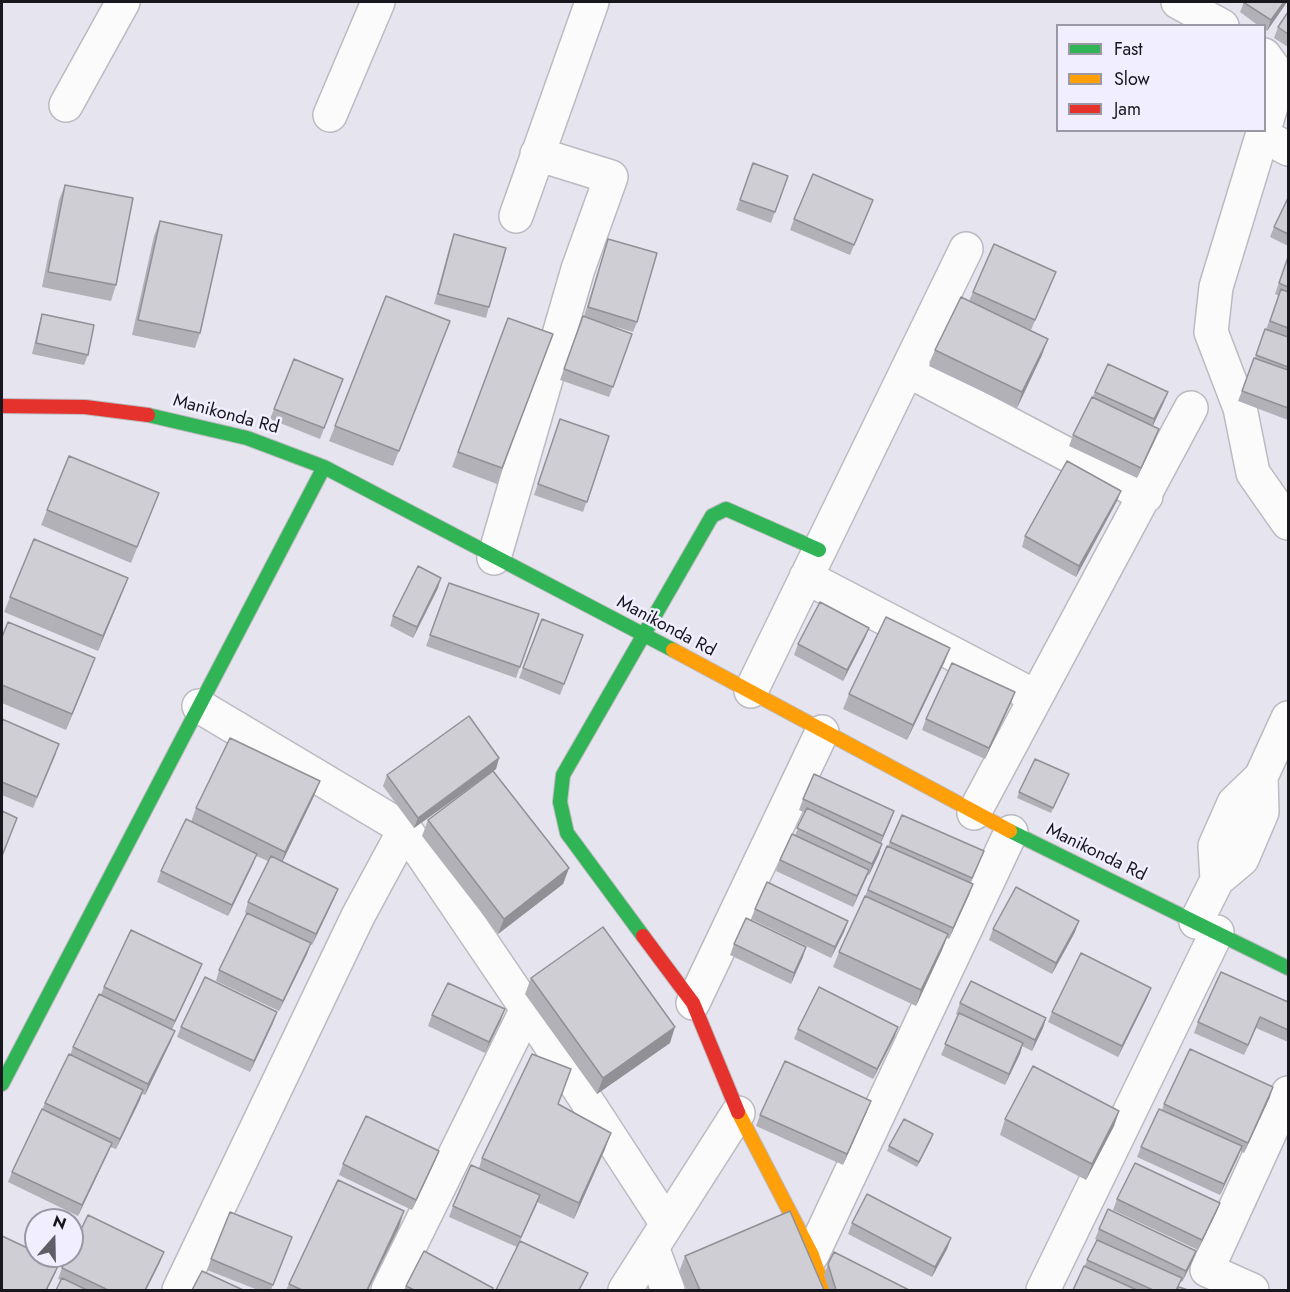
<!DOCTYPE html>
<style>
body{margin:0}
#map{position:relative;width:1290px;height:1292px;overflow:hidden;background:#e6e4ee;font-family:Jost,sans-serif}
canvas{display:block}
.frame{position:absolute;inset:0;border:3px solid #18171d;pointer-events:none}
.legend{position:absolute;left:1056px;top:24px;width:210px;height:108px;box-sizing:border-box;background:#f1eeff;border:2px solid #9a98a5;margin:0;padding:8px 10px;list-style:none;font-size:18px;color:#18171d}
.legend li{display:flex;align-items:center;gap:12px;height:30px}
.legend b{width:30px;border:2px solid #9a98a5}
.north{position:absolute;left:24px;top:1208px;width:60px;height:60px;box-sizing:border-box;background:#f1eeff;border:2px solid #9a98a5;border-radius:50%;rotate:20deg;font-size:16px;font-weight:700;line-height:24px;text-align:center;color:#18171d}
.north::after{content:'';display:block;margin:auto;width:21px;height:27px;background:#605f66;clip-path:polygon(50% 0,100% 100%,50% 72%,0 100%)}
</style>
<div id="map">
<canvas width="1290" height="1292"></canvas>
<div class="frame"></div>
<ul class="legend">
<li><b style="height:8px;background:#30b455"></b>Fast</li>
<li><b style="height:8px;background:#ff9f0a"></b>Slow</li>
<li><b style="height:8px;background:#e5322d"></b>Jam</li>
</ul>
<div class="north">N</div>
</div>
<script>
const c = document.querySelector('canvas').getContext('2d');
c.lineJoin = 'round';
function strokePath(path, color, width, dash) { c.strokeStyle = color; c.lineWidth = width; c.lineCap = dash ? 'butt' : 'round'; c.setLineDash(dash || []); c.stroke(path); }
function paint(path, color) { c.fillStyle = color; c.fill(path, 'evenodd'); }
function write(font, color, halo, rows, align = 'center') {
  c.font = font + ' Jost,sans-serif'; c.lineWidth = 5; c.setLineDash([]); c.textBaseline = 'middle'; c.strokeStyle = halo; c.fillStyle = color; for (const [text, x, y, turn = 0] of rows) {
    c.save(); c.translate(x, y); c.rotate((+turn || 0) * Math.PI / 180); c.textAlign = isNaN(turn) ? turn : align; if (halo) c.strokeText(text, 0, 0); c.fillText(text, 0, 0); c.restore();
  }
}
const street = new Path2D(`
 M1178 2 1222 26
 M1264 55 1275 70 1273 100 1216 287 1211 332 1240 408 1253 473 1288 523
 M66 105 123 2
 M330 115 378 2
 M1264 136 1288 149
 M516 216 592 2
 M907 370 1146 496
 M494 558 578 269 611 177 537 154
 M806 577 1036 697
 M751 691 966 249
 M199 706 405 829 527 1009 667 1224
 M974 813 1191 408
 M1217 880 1215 846 1234 803 1261 777 1288 718
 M1196 922 1217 880 1242 859 1262 812 1261 777
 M693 1003 822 732
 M652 1247 668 1290
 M812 1255 1011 832
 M179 1290 358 916 405 829
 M388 1290 527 1009
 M625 1290 738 1113
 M1043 1290 1217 932
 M1252 1290 1207 1270 1288 1093`);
const fast = new Path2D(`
 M148 415 247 438 324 467 673 650
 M1010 831 1288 968
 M643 936 567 833 560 802 563 775 712 516 726 509 819 550
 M2 1084 324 467`);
const slow = new Path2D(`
 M673 650 1010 831
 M738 1112 812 1255 824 1290`);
const jam = new Path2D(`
 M2 406 85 407 148 415
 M643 936 693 1003 738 1112`);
strokePath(street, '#bcbac1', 36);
strokePath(fast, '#bcbac1', 16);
strokePath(slow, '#bcbac1', 16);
strokePath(jam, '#bcbac1', 16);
strokePath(street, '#fbfbfc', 33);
strokePath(fast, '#30b455', 14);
strokePath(slow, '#ff9f0a', 14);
strokePath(jam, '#e5322d', 14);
paint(new Path2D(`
 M1244 2H1287L1267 31 1264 29V26H1259L1240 12Z
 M1288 12V47L1274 38 1278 27Z
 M753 163 788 176 771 223 736 210Z
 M65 185 116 285 111 301 42 287 59 200Z
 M1288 198V246L1270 237 1274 227Z
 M873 200 850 255 790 230 794 219Z
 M160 221 200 333 195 348 132 335 154 236Z
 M454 234 489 307 486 318 434 304 450 245Z
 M608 239 637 322 633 332 606 324 632 334 609 397 560 380 583 316H584Z
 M1288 257V420L1238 401 1279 296 1275 294Z
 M1052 282 1031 330 1008 320 1042 355 1017 408 929 366 935 350 969 301 973 292Z
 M42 314 88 355 84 365 32 354 39 324Z
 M508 318 553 334 497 484 452 467Z
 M444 337 393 466 329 441 335 426Z
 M343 379 320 439 270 419 274 409Z
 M1095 392 1164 402 1152 426 1159 429 1155 440 1137 478 1069 446 1073 435Z
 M560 419 609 436 583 512 534 495Z
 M1121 491 1117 501 1076 577 1022 547 1025 536Z
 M159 493 131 563 41 525 47 510Z
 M449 583 539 614 516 678 426 646Z
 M438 588 413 638 390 626 393 616Z
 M122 593 98 651 4 612 10 597Z
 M869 628 865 638 843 681 794 655 798 644Z
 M583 635 560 695 519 678 523 668Z
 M2 637 89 674 66 730 2 703Z
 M950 648 944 663 907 740 843 709 849 694Z
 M1015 692 1011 703 985 759 922 730 926 719Z
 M2 719 56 754 33 808 2 795Z
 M499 758 496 769 414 828 383 786 387 775Z
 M1067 780 1051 813 1017 798 1019 792Z
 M320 781 314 796 282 862 338 889 334 899 312 945 310 944 307 954 279 1011 216 981 219 970 247 914 245 912 248 902 268 861 256 856 253 864 228 916 157 882 161 871 191 822 196 808Z
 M803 799 894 811 881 843 879 854 869 875H868L853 907 776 871 780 860 795 835 805 813 799 810Z
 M428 820 569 868 563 884 498 934 422 836Z
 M890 842 984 851 971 883 973 884 969 895 949 939 947 938 942 950 916 1006 833 967 839 952Z
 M755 909 848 921 844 932 831 958 751 919Z
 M993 929 1075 932 1052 974 989 940Z
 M734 944 806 947 791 984 730 955Z
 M198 974 172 1029 171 1041 145 1095 142 1094 116 1149 110 1147 78 1216 8 1182 12 1172 45 1103 70 1055 73 1047 101 994 104 987Z
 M531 978 670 1043 597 1094 525 994Z
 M1151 988 1147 998 1118 1057 1048 1022 1052 1012Z
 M1288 1002V1042L1256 1028 1244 1055 1194 1033 1198 1022Z
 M960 1003 1046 1018 1043 1028 1032 1051 1022 1046 1005 1085 941 1055 958 1015 956 1014Z
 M432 1015 501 1020 485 1053 428 1026Z
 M273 1023 250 1072 177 1037 181 1027Z
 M898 1027 894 1038 873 1079 794 1039 798 1029Z
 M1270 1097 1244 1153 1240 1151 1220 1195 1137 1157 1141 1147 1162 1110 1164 1104Z
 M558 1105 605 1149 574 1219 537 1202 517 1247 449 1217 453 1206 479 1168 482 1158Z
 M867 1111 843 1165 756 1126 760 1115Z
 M1119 1111 1114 1126 1086 1180 1000 1135 1005 1119Z
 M933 1134 917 1167 887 1151 889 1146Z
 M439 1151 435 1161 412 1210 339 1175 343 1164Z
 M1117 1199 1220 1203 1216 1213 1198 1250 1113 1210Z
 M852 1223 951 1238 947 1249 932 1277 848 1234Z
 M399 1227 368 1290H286L289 1284Z
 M1099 1229 1196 1251 1192 1262 1182 1282 1181 1281 1177 1290H1073L1097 1240 1095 1239Z
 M288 1248 271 1290H258L207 1270 211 1259Z
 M685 1256 824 1290H687L679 1272Z
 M160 1262 146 1290H56L61 1280 58 1279 62 1268Z
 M828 1264 909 1290H829L824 1275Z
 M406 1286 492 1290H404Z`), '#b2b1b7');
paint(new Path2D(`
 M1284 2H1287L1267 31 1271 20Z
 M1048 339 1042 355 1017 408 1022 392Z
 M1168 392 1164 402 1151 430 1154 419Z
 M1159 429 1155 440 1137 478 1141 468Z
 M1121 491 1117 501 1076 577 1079 566Z
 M128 578 122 593 98 651 103 636Z
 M441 578 438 588 413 638 417 627Z
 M869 628 865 638 843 681 847 670Z
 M950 648 944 663 907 740 913 725Z
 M95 658 89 674 66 730 72 714Z
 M1015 692 1011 703 985 759 989 748Z
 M499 758 496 769 414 828 418 818Z
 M320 781 314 796 280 867 285 852Z
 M894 811 890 822 879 847 883 836Z
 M882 844 879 854 869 875 872 864Z
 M257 854 253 864 228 916 232 905Z
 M569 868 563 884 498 934 504 919Z
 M869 870 865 880 853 907 857 896Z
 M973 884 969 895 949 939 953 928Z
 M338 889 334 899 312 945 316 934Z
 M848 921 844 932 831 958 835 947Z
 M1079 921 1075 932 1052 974 1056 963Z
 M948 934 942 950 916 1006 921 990Z
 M311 943 307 954 279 1011 283 1001Z
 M806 947 803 957 791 984 794 973Z
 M202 964 198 974 171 1031 175 1021Z
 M1151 988 1147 998 1118 1057 1122 1046Z
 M505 1009 501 1020 485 1053 489 1042Z
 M277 1012 273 1023 250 1072 254 1061Z
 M1260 1017 1256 1028 1244 1055 1248 1045Z
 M1046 1018 1043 1028 1032 1051 1035 1040Z
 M675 1027 670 1043 597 1094 603 1078Z
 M898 1027 894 1038 873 1079 877 1069Z
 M175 1031 171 1041 145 1095 148 1084Z
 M1023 1043 1020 1054 1005 1085 1009 1074Z
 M1273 1087 1270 1097 1244 1153 1248 1143Z
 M143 1090 140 1100 116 1149 120 1139Z
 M871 1101 867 1111 843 1165 847 1154Z
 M1119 1111 1114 1126 1086 1180 1092 1164Z
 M611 1133 605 1149 574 1219 579 1203Z
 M933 1134 931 1140 917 1167 919 1162Z
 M112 1143 108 1153 78 1216 82 1205Z
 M1242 1146 1238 1157 1220 1195 1224 1184Z
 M439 1151 435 1161 412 1210 416 1200Z
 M540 1195 536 1206 517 1247 521 1237Z
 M1220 1203 1216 1213 1198 1250 1202 1240Z
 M404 1211 399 1227 368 1290H367Z
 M951 1238 947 1249 932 1277 935 1267Z
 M1196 1251 1192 1262 1182 1282 1186 1271Z
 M164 1252 160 1262 146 1290H145Z
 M59 1264 55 1274 47 1290H46Z`), '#919095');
const building = new Path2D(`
 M1243 2H1284L1271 20Z
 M1288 12V34L1278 27Z
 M753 163 788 176 775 212 740 200Z
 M813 174 873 200 854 245 794 219Z
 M65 185 133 198 116 285 48 272Z
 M1288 198V234L1274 227Z
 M160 221 222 235 200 333 138 320Z
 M454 234 506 248 489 307 438 294Z
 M608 239 657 253 637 322 588 307Z
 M994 244 1056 272 1035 320 973 292Z
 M1288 257V287L1279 283Z
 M1281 289 1288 292V328L1270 321Z
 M386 296 450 321 399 451 335 426Z
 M961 297 1048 339 1022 392 935 350Z
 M42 314 94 325 88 355 36 343Z
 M583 316 632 334 613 387 564 369Z
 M508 318 553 334 502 468 458 452Z
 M1265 329 1288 337V367L1256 355Z
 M1254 358 1288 370V408L1242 391Z
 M294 359 343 379 324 428 274 409Z
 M1108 364 1168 392 1154 419 1095 392Z
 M1092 397 1159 429 1141 468 1073 435Z
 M560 419 609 436 587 502 538 484Z
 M69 456 159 493 137 547 47 510Z
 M1067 461 1121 491 1079 566 1025 536Z
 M34 539 128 578 103 636 10 597Z
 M418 566 441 578 417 627 393 616Z
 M449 583 539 614 520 667 430 635Z
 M820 602 869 628 847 670 798 644Z
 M886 617 950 648 913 725 849 694Z
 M542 619 583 635 564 684 523 668Z
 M8 622 95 658 72 714 2 685V637Z
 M952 663 1015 692 989 748 926 719Z
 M469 716 499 758 418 818 387 775Z
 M2 719 59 744 37 797 2 782Z
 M230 738 320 781 285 852 196 808Z
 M1035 759 1069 774 1053 808 1019 792Z
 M493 771 569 868 504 919 428 820Z
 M814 774 894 811 883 836 803 799Z
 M807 808 882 844 872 864 797 828Z
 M2 811 17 818 2 856Z
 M902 815 984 851 972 878 890 842Z
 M186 819 257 854 232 905 161 871Z
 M792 834 869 870 857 896 780 860Z
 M887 846 973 884 953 928 868 890Z
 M271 856 338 889 316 934 248 902Z
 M767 882 848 921 835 947 755 909Z
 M1016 887 1079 921 1056 963 993 929Z
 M865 896 948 934 921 990 839 952Z
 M247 913 311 943 283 1001 219 970Z
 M746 918 806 947 794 973 734 944Z
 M603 927 675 1027 603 1078 531 978Z
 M131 930 202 964 175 1021 104 987Z
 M1081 953 1151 988 1122 1046 1052 1012Z
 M1221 972 1288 1002V1030L1260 1017 1248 1045 1198 1022Z
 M205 977 277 1012 254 1061 181 1027Z
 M971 981 1046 1018 1035 1040 960 1003Z
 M448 983 505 1009 489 1042 432 1015Z
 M819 987 898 1027 877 1069 798 1029Z
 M99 994 175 1031 148 1084 73 1047Z
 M959 1013 1023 1043 1009 1074 945 1044Z
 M1190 1049 1273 1087 1248 1143 1164 1104Z
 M69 1054 143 1090 120 1139 45 1103Z
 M532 1054 571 1069 558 1104 611 1133 579 1203 482 1158Z
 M785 1061 871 1101 847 1154 760 1115Z
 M1033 1066 1119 1111 1092 1164 1005 1119Z
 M42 1109 112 1143 82 1205 12 1172Z
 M1159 1109 1242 1146 1224 1184 1141 1147Z
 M366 1116 439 1151 416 1200 343 1164Z
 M904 1119 933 1134 919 1162 889 1146Z
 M1135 1163 1220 1203 1202 1240 1117 1199Z
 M471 1165 540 1195 521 1237 453 1206Z
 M338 1180 404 1211 367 1290H302L289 1284Z
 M867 1194 951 1238 935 1267 852 1223Z
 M1108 1209 1196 1251 1186 1271 1099 1229Z
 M790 1211 824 1290H700L685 1256Z
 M230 1212 292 1237 273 1285 211 1259Z
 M88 1215 164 1252 145 1290H108L62 1268 68 1256H72V1248Z
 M2 1236 36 1252V1256H43L59 1264 46 1290H2Z
 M1097 1240 1182 1278 1176 1290H1153L1087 1260Z
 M520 1241 588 1273 579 1290H496Z
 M424 1251 493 1288 492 1290H414L406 1286Z
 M834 1252 909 1290H836L828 1264Z
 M1084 1266 1137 1290H1073Z
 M202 1271 243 1290H192Z
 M62 1278 87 1290H56Z
 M1179 1287 1188 1290H1177Z`);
paint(building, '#cfced5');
strokePath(building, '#919095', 1.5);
write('18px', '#18171d', '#f1eeff', [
 ["Manikonda Rd",226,415,15],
 ["Manikonda Rd",666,627,28],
 ["Manikonda Rd",1096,853,26]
]);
</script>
